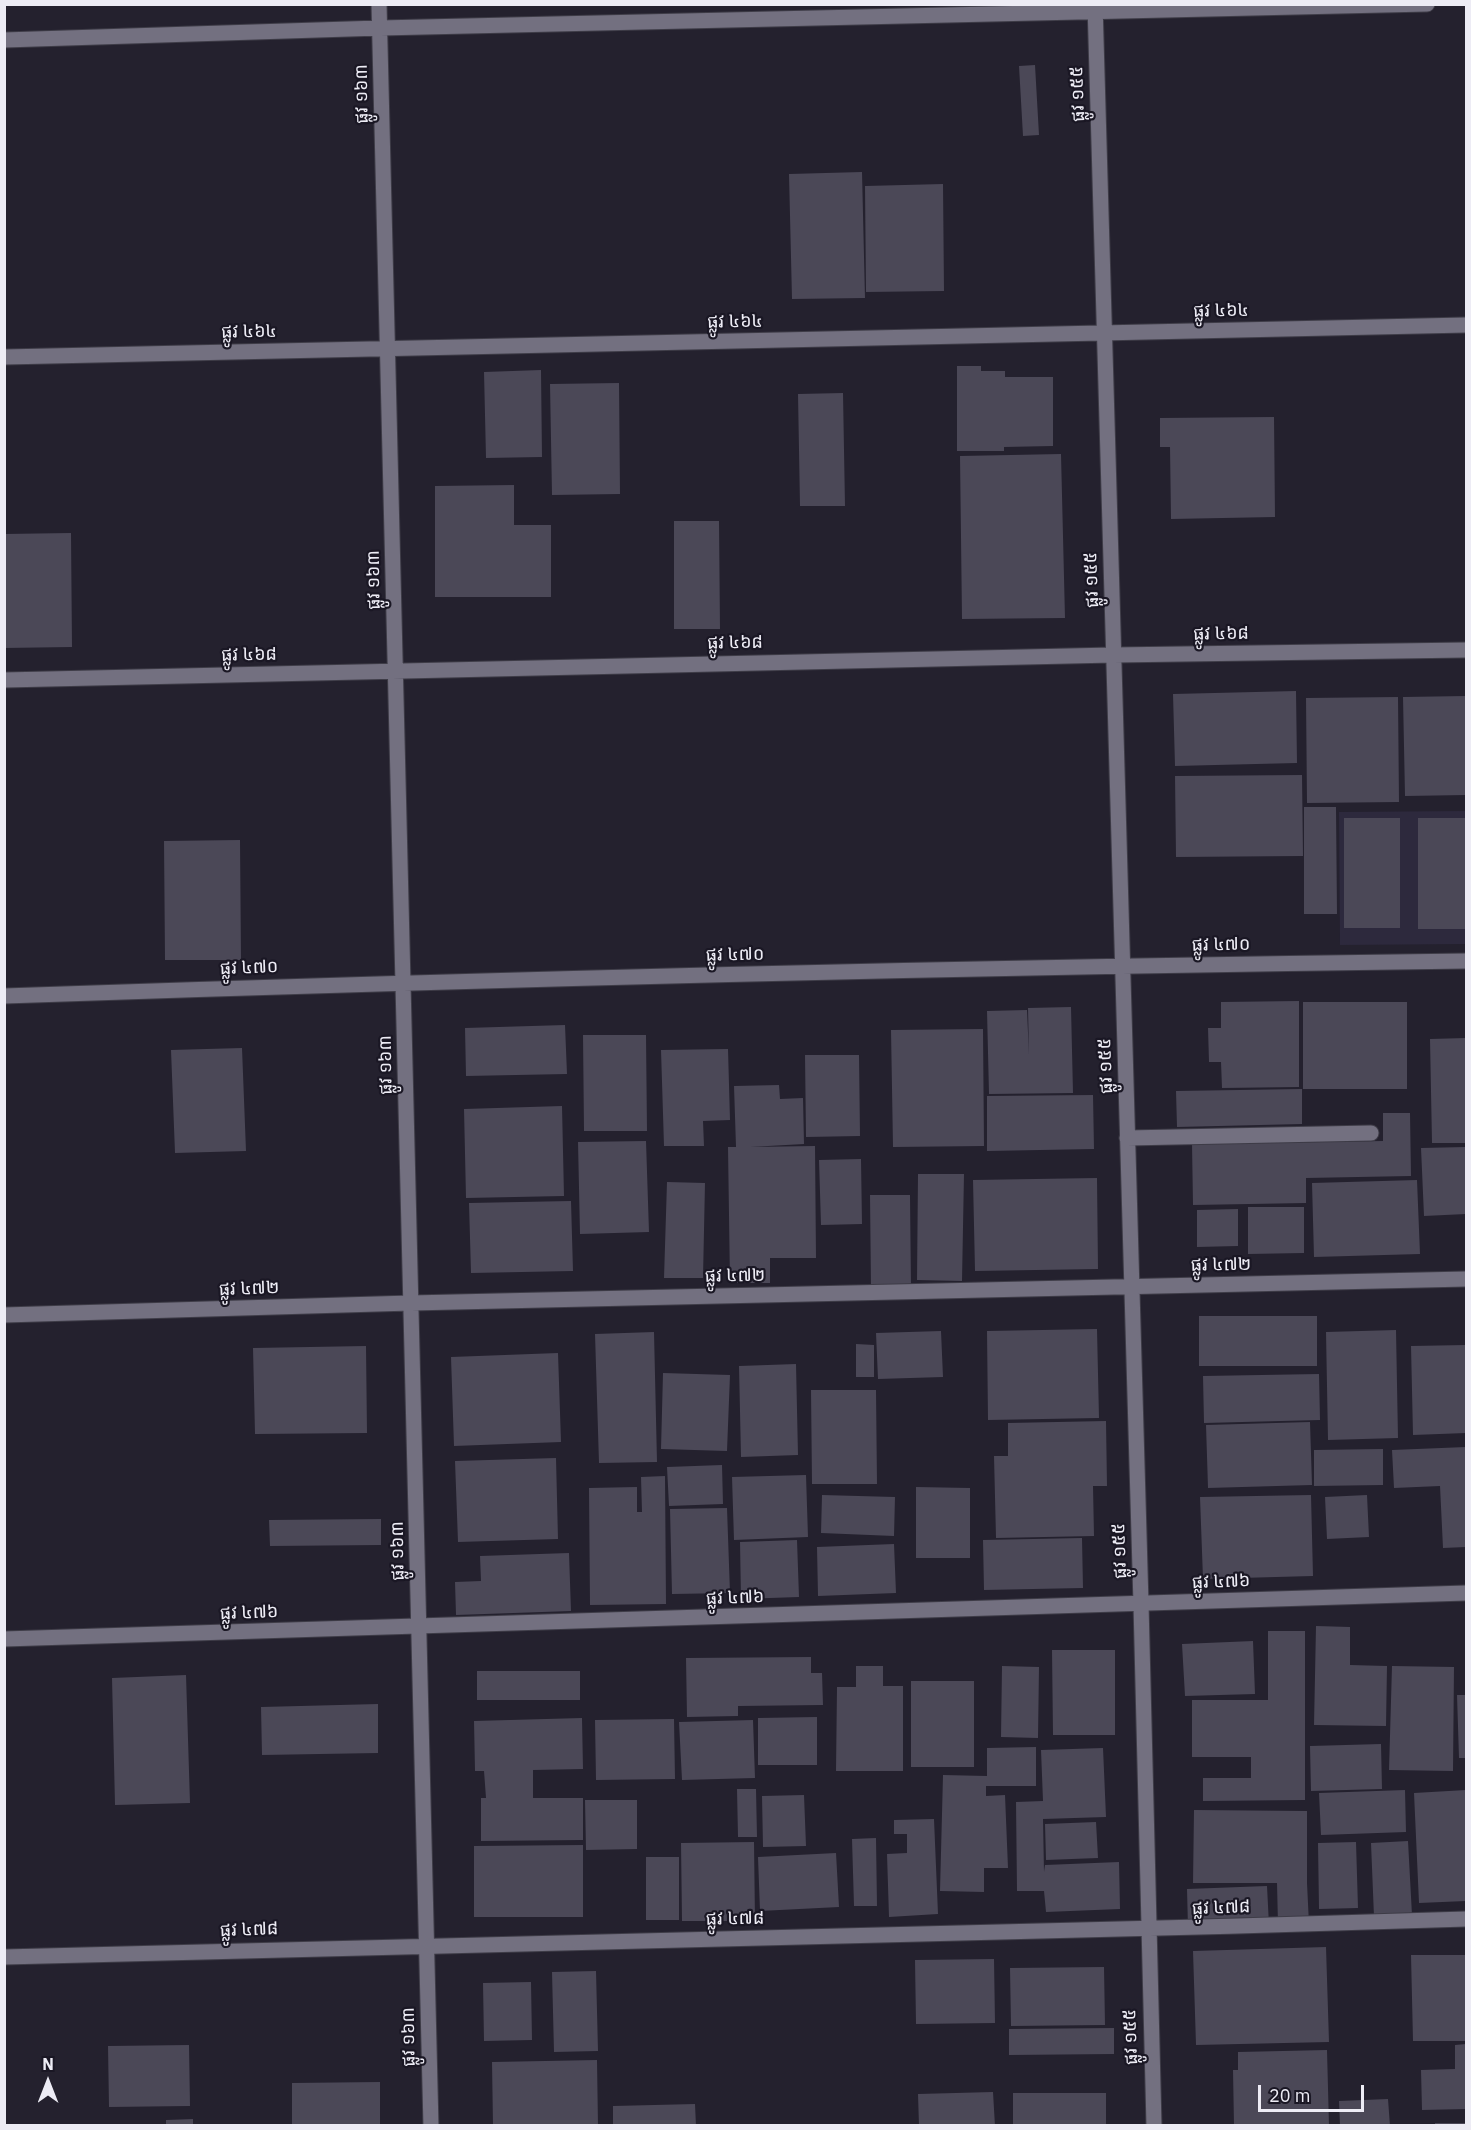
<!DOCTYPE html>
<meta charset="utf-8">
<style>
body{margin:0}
#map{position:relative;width:1471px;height:2130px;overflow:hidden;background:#24212e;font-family:"IBM Plex Sans",sans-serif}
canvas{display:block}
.frame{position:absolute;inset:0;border:6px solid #edecf5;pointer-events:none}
.north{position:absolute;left:18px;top:2052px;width:60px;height:60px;-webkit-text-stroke:4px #1a1724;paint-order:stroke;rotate:0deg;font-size:16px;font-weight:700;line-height:24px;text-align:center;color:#edecf5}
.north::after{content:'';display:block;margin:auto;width:21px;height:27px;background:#edecf5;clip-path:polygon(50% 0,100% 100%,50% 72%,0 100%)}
.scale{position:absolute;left:1258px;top:2085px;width:106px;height:27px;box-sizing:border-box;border:3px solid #edecf5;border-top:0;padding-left:8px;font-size:18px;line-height:21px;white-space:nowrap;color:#edecf5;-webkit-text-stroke:4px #1a1724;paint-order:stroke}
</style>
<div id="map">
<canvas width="1471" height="2130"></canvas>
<div class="frame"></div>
<div class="north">N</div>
<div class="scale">20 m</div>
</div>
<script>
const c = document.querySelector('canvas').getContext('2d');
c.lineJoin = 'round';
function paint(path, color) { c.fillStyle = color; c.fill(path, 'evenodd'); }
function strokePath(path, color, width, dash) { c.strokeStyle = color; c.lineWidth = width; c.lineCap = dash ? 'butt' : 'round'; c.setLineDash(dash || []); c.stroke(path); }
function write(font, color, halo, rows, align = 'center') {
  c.font = font + ' "IBM Plex Sans","Noto Sans Khmer",sans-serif'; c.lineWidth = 4.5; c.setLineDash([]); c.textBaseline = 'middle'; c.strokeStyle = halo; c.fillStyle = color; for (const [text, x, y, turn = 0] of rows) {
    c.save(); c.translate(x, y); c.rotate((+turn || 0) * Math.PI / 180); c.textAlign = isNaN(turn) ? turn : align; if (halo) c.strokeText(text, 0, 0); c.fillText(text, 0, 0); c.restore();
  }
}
paint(new Path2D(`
 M1466 811V944L1340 945 1339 812Z`), '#2d293d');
paint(new Path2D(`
 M1035 65 1039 135 1023 136 1019 66Z
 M862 172 865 298 792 299 789 174Z
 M943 184 944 291 866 292 865 186Z
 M957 366H981V371H1005V377H1053V446L1004 447V451H957Z
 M541 370 542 457 486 458 484 372Z
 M619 383 620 494 552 495 550 384Z
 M843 393 845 506H800L798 394Z
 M1274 417 1275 517 1171 519 1170 447H1160V418Z
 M1061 454 1065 618 962 619 960 456Z
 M514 485V525H551V597H435V486Z
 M674 521H719L720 629H674Z
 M71 533 72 647 4 648V534Z
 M1296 691 1297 763 1175 766 1173 694Z
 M1466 696V795L1405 796 1403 697Z
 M1398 697 1399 802 1307 803 1306 698Z
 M1302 775 1303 856 1176 857 1175 776Z
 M1304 807H1336L1337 914H1304Z
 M1344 818H1400V928H1344Z
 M1418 818H1466V929H1418Z
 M240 840 241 960H165L164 841Z
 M1299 1001V1087L1222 1088 1221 1062H1209L1208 1028H1221V1002Z
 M1303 1002H1407V1089H1303Z
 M1071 1007 1073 1093 989 1094 987 1011 1027 1010 1029 1055 1028 1008Z
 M565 1025 567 1074 466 1076 465 1028Z
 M983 1029 984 1146 893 1147 891 1030Z
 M583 1035H646L647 1131H584Z
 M1466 1038V1143H1432L1430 1039Z
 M242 1048 246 1151 175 1153 171 1050Z
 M728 1049 730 1120 703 1121 704 1146H664L661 1050Z
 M805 1055H859L860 1136 806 1137Z
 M779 1085 780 1099 803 1098 804 1144 750 1147 815 1146 816 1258H770V1283H730L728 1147H736L734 1086Z
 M1302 1089V1124L1177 1127 1176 1091Z
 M1093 1095 1094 1149 987 1151V1096Z
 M562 1106 564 1196 466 1198 464 1109Z
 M1383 1113H1410L1411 1176 1306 1178V1203L1193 1205 1192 1144 1383 1141Z
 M646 1141 649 1232 580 1234 578 1142Z
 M1466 1147V1214L1424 1216 1421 1148Z
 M861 1159 862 1224 821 1225 819 1160Z
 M918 1174H964L962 1281 917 1280Z
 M1097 1178 1098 1269 975 1271 973 1180Z
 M1417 1180 1420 1254 1314 1257 1312 1183Z
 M667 1182 705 1183 703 1278H664Z
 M870 1195H910L911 1289 871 1290Z
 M571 1201 573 1271 471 1273 469 1203Z
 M1248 1207H1304V1253L1248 1254Z
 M1238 1209V1246L1197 1247V1210Z
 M1199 1316H1317V1366H1199Z
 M1097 1329 1099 1418 988 1420 987 1331Z
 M1396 1330 1398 1438 1328 1440 1326 1332Z
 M941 1331 943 1377 878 1379 876 1333Z
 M654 1332 657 1462 599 1463 595 1334Z
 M856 1344 874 1345V1377H856Z
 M1466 1345V1433L1413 1435 1411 1346Z
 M366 1346 367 1433 255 1434 253 1348Z
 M558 1353 561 1442 454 1446 451 1357Z
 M796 1364 798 1455 741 1457 739 1366Z
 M663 1373 730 1375 727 1451 661 1449Z
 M1319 1374 1320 1420 1204 1423 1203 1376Z
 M811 1390H876L877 1484H812Z
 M1106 1421 1107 1486H1093L1094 1536 996 1538 994 1456H1008V1423Z
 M1310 1422 1312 1485 1208 1488 1206 1425Z
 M1466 1447V1547L1443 1548 1440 1486 1394 1488 1392 1450Z
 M1383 1449V1485L1314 1486V1450Z
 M556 1458 558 1539 458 1542 455 1461Z
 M722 1465 723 1504 669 1506 667 1467Z
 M806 1475 808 1537 734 1540 732 1477Z
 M665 1476 666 1604 590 1605 589 1488 637 1487V1512H642L641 1477Z
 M916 1487 970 1488V1558H916Z
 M822 1495 895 1497 894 1536 821 1533Z
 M1311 1495 1313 1576 1203 1579 1200 1497Z
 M1367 1495 1369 1537 1327 1539 1325 1497Z
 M727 1508 730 1593 672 1594 670 1509Z
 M381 1519V1545L270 1546 269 1520Z
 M1082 1538 1083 1588 984 1590 983 1540Z
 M797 1540 799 1597 741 1599 740 1542Z
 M894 1544 896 1593 818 1596 817 1547Z
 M569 1553 571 1611 456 1615 455 1582 481 1581 480 1556Z
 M1316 1626 1350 1627V1665L1387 1666 1386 1726 1314 1725Z
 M1268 1631H1305V1800L1203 1801V1778H1251V1757H1192V1700H1268Z
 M1253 1641 1255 1694 1185 1696 1182 1644Z
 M1052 1650H1115V1735H1053Z
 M811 1657V1673H822L823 1705 738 1706V1716L687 1717 686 1658Z
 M856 1666H883V1686H903V1771H836L837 1687H856Z
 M1002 1666 1039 1667 1038 1738 1001 1737Z
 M1392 1666 1454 1667 1453 1771 1389 1770Z
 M477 1671H580V1700H477Z
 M186 1675 190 1803 115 1805 112 1678Z
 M911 1681H974V1767H911Z
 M1457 1695H1466V1758H1459Z
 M378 1704V1753L262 1755 261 1707Z
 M817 1717V1765H758V1718Z
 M582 1718 583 1769 533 1770V1798H583V1840L481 1841V1798H486L484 1771H475L474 1721Z
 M674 1719 675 1779 596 1780 595 1720Z
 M753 1720 755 1778 682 1780 679 1722Z
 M1381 1744 1382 1789 1311 1791 1310 1746Z
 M1036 1747V1786H986V1796L1005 1795 1008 1868H984V1892L940 1891 943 1775 987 1776V1748Z
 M1103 1748 1106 1817 1043 1819 1044 1872 1045 1865 1119 1862 1120 1909 1046 1912 1044 1891H1017L1016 1802 1043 1801 1041 1750Z
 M737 1789H756L757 1837H738Z
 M1405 1790 1406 1832 1321 1835 1319 1793Z
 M1466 1790V1901L1419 1903 1414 1793Z
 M804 1795 806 1846 763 1847 762 1796Z
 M585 1800H637V1849L586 1850Z
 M1194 1810 1307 1811V1883L1309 1924 1278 1925 1277 1883H1193Z
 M934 1819 938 1914 889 1917 887 1854 907 1853V1834H894V1820Z
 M1096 1822 1098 1858 1046 1860 1045 1824Z
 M876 1838 877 1906H854L852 1839Z
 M1408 1841 1412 1915 1374 1917 1371 1843Z
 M754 1842 755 1921H682L681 1843Z
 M1356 1842 1358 1908 1319 1909 1318 1843Z
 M583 1845V1917H474V1846Z
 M836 1853 839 1907 760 1911 758 1857Z
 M646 1857H679V1920H646Z
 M1267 1886 1269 1925 1188 1928 1187 1889Z
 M1326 1947 1329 2042 1196 2045 1193 1951Z
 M1411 1955H1466V2041H1413Z
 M994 1959 995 2023 916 2024 915 1960Z
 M1104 1967 1105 2025 1011 2026 1010 1968Z
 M596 1971 598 2051 554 2052 552 1972Z
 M531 1982 532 2040 484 2041 483 1983Z
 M1114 2028V2054L1009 2055V2029Z
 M1466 2044V2109L1422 2110 1421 2070 1455 2069V2045Z
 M189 2045 190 2106 109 2107 108 2046Z
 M1327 2050 1329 2126H1234L1233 2070H1238V2052Z
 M597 2060 598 2126H493L492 2062Z
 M380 2082V2126H292V2083Z
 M993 2092 995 2126H919L918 2094Z
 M1013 2093H1106V2126H1013Z
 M1388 2099 1390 2126H1340L1339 2101Z
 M695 2104 696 2126H613V2106Z
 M193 2119V2126H166V2120Z
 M1435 2123H1466V2126H1435Z`), '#4b4857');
const minor = new Path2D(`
 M379 4 431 2126
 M1095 4 1141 1604 1154 2126
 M4 40 380 28 1427 4
 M4 357 1466 325
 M4 680 1113 655 1466 650
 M4 996C492 979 979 967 1466 961
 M1127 1138 1371 1133
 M4 1315 411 1303 1466 1279
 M4 1639 1466 1593
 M4 1957C492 1943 979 1935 1466 1919`);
strokePath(minor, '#3e3c47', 17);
strokePath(minor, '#737080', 15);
write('18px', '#edecf5', '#1a1724', [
 ["ផ្លូវ ១៦៣",362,94,-91],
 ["ផ្លូវ ១៥៥",1078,94,-92],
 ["ផ្លូវ ៤៦៤",1221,311,-1],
 ["ផ្លូវ ៤៦៤",735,322,-1],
 ["ផ្លូវ ៤៦៤",249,332,-1],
 ["ផ្លូវ ១៦៣",374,580,-91],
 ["ផ្លូវ ១៥៥",1092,580,-92],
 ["ផ្លូវ ៤៦៨",1221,634,-1],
 ["ផ្លូវ ៤៦៨",735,643,-1],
 ["ផ្លូវ ៤៦៨",249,655,-1],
 ["ផ្លូវ ៤៧០",1221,945,-1],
 ["ផ្លូវ ៤៧០",735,955,-1],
 ["ផ្លូវ ៤៧០",249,968,-2],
 ["ផ្លូវ ១៦៣",386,1065,-91],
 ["ផ្លូវ ១៥៥",1106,1066,-92],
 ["ផ្លូវ ៤៧២",1221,1265,-1],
 ["ផ្លូវ ៤៧២",735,1276,-1],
 ["ផ្លូវ ៤៧២",249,1289,-2],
 ["ផ្លូវ ១៦៣",398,1551,-91],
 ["ផ្លូវ ១៥៥",1120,1551,-92],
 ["ផ្លូវ ៤៧៦",1221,1582,-2],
 ["ផ្លូវ ៤៧៦",735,1598,-2],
 ["ផ្លូវ ៤៧៦",249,1613,-2],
 ["ផ្លូវ ៤៧៨",1221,1908,-2],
 ["ផ្លូវ ៤៧៨",735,1919,-1],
 ["ផ្លូវ ៤៧៨",249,1930,-2],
 ["ផ្លូវ ១៦៣",409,2037,-91],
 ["ផ្លូវ ១៥៥",1131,2037,-92]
]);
</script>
